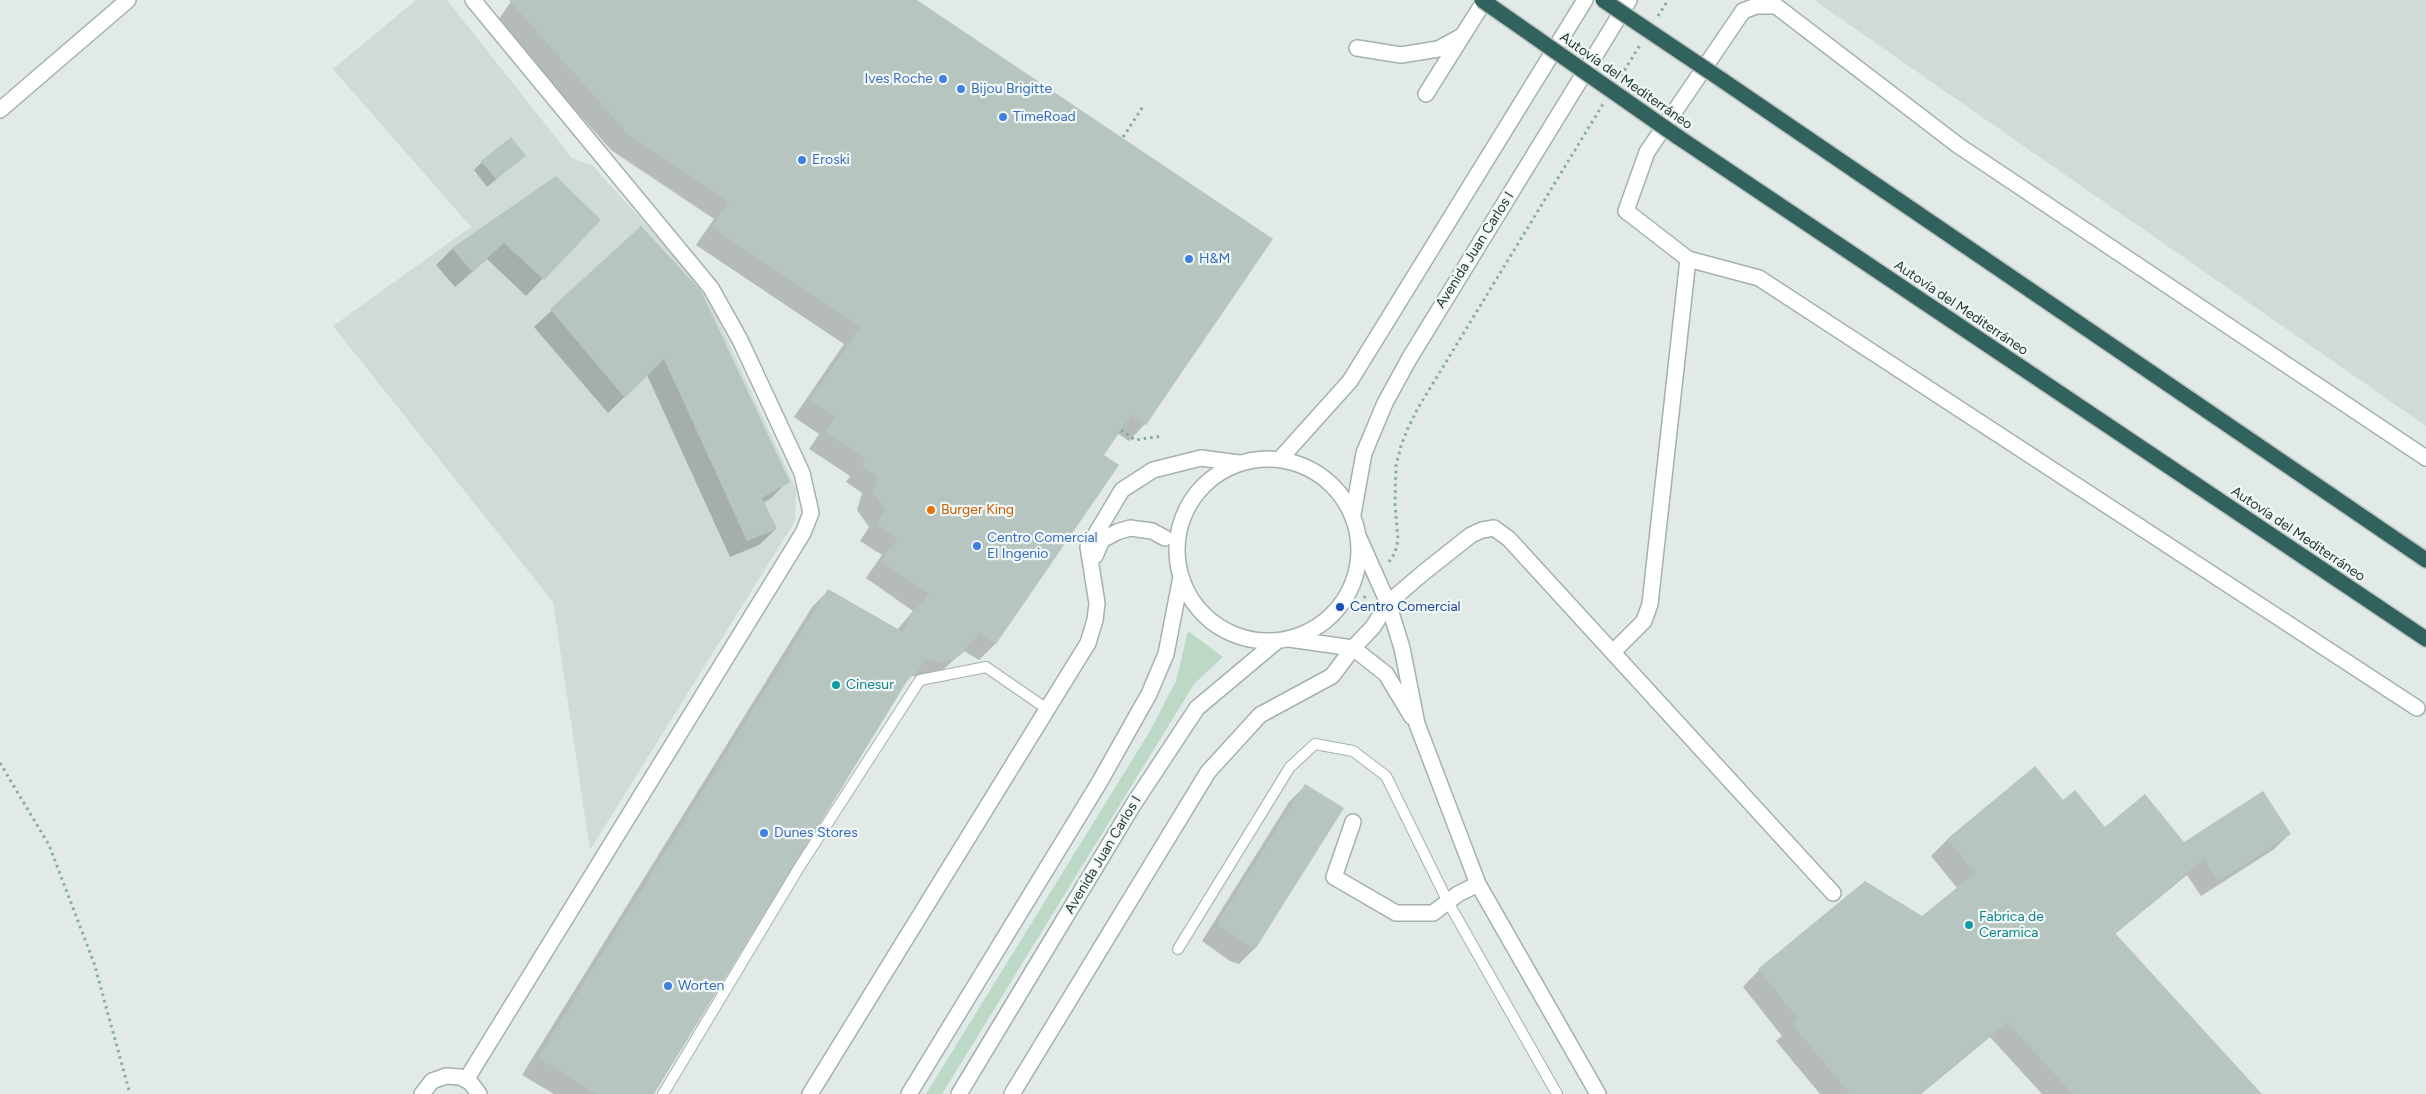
<!DOCTYPE html>
<meta charset="utf-8">
<style>
body{margin:0}
canvas{display:block;background:#e1eae7}
</style>
<canvas width="2426" height="1094"></canvas>
<script>
const c = document.querySelector('canvas').getContext('2d');
c.lineJoin = 'round';
function paint(path, color) {
  c.fillStyle = color;
  c.fill(path, 'evenodd');
}
function shape(rows) {
  const path = new Path2D();
  for (const r of rows) {
    if (r.length === 3) {
      path.moveTo(r[0] + r[2], r[1]);
      path.arc(r[0], r[1], r[2], 0, 2 * Math.PI);
      continue;
    }
    path.moveTo(r[0], r[1]);
    for (let i = 2; i < r.length; i += 2) path.lineTo(r[i], r[i + 1]);
  }
  return path;
}
function stroke(path, color, width, dash) {
  c.strokeStyle = color;
  c.lineWidth = width;
  c.lineCap = dash ? 'butt' : 'round';
  c.setLineDash(dash || []);
  c.stroke(path);
}
function drawText(font, color, halo, rows, align = 'center') {
  c.font = font + ' Figtree,sans-serif';
  c.lineWidth = 4.5;
  c.setLineDash([]);
  c.textBaseline = 'middle';
  c.strokeStyle = halo;
  c.fillStyle = color;
  for (const [text, x, y, turn = 0] of rows) {
    c.save();
    c.translate(x, y);
    c.rotate((+turn || 0) * Math.PI / 180);
    c.textAlign = isNaN(turn) ? turn : align;
    if (halo) c.strokeText(text, 0, 0);
    c.fillText(text, 0, 0);
    c.restore();
  }
}
const built = shape([
 [416,0,447,0,572,158,593,166,704,289,796,489,795,521,590,850,553,602,333,326,471,227,333,69],
 [1814,0,2426,0,2426,426]
]);
const green = shape([
 [1188,631,1223,657,1194,684,942,1094,926,1094,1150,731,1176,681]
]);
const shadow = shape([
 [512,0,913,0,1145,424,1129,441,1117,433,1102,456,1117,465,995,644,979,660,964,651,938,674,925,678,912,676,904,684,653,1094,554,1094,522,1075,812,607,829,590,897,630,913,611,866,578,882,555,860,541,869,527,857,510,862,493,846,482,850,476,809,449,819,434,794,417,844,344,696,245,714,219,611,150,497,22],
 [524,156,487,187,474,170,482,162],
 [556,177,599,220,526,296,487,259,455,287,436,265,452,249],
 [641,227,788,481,771,498,763,503,776,529,759,545,730,557,647,375,608,413,534,327],
 [2035,767,2063,801,2105,829,2184,843,2290,834,2273,850,2201,896,2187,875,2115,934,2260,1094,2042,1094,1990,1037,1921,1094,1820,1094,1776,1041,1782,1036,1743,987,1759,970,1865,882,1922,918,1958,889,1931,856,1947,840],
 [1306,785,1255,948,1239,964,1230,961,1202,941,1289,802]
]);
const building = shape([
 [509,0,917,0,1273,239,1146,425,1131,415,1104,455,1119,465,996,644,979,633,963,653,956,658,942,662,925,659,918,671,909,678,654,1094,597,1094,538,1058,828,589,903,632,914,611,929,594,881,561,898,538,876,524,885,510,873,492,878,477,862,465,866,459,825,432,835,417,810,400,860,327,712,227,729,202,628,134],
 [511,137,526,156,496,179,481,161],
 [556,176,601,220,544,280,504,243,472,272,452,248],
 [641,226,701,291,790,482,762,498,777,529,747,541,664,359,625,398,550,309],
 [2035,766,2063,800,2075,790,2105,827,2145,794,2184,842,2263,791,2291,834,2218,881,2204,859,2115,933,2262,1094,2073,1094,2007,1022,1919,1094,1850,1094,1792,1024,1798,1019,1758,969,1865,881,1922,916,1975,873,1947,839],
 [1305,784,1344,808,1256,948,1247,945,1217,924]
]);
const path = shape([
 [1658,16,1668,0],
 [1621,76,1640,45],
 [1123,137,1144,105],
 [1121,430,1135,440,1162,436],
 [1389,562,1395,553,1398,540,1395,504,1396,466,1401,446,1408,428,1418,408,1603,104],
 [1362,611,1365,595],
 [0,763,49,845,94,963,130,1094]
]);
const service = shape([
 [1178,949,1290,767,1315,744,1353,751,1386,776,1448,902,1557,1094],
 [663,1094,800,866,920,680,986,667,1047,709]
]);
const minor = shape([
 [1357,48,1401,55,1438,49,1462,36],
 [1426,94,1485,0],
 [0,110,128,0],
 [1688,259,1759,278,2417,708],
 [1095,556,1102,540,1117,532,1130,528,1152,531,1165,538],
 [1289,639,1353,648,1386,674,1412,717],
 [1613,652,1644,621,1650,604,1688,259,1626,211,1647,152,1743,11,1756,6,1776,6,1959,146,2426,458],
 [1353,822,1334,877,1396,913,1433,913,1458,894,1478,884],
 [466,1080,803,533,811,513,802,473,740,340,711,288,473,0],
 [422,1094,432,1081,446,1076,460,1077,470,1082,479,1094],
 [810,1094,1088,643,1095,620,1097,603,1088,547,1122,490,1153,470,1201,458,1239,463],
 [1012,1094,1208,772,1260,715,1332,676,1353,648,1373,627,1388,603,1359,538],
 [1598,1094,1478,884,1417,724,1402,648,1388,603,1423,573,1471,535,1482,530,1494,528,1509,539,1833,893]
]);
const tertiary = shape([
 [1280,459,1350,381,1585,0],
 [1268,550,91],
 [1353,514,1364,453,1385,403,1409,359,1629,0],
 [909,1094,1099,783,1149,694,1166,654,1181,577],
 [959,1094,1133,805,1197,708,1277,641]
]);
const motorway = shape([
 [1722,80,2426,560],
 [1678,137,2426,639]
]);
const motorwayBridge = shape([
 [1482,0,1678,137],
 [1603,0,1722,80]
]);
const markers = [
 [943,79,5,"#3f7fe0"],
 [961,89,5,"#3f7fe0"],
 [1003,117,5,"#3f7fe0"],
 [802,160,5,"#3f7fe0"],
 [1189,259,5,"#3f7fe0"],
 [931,510,5,"#e8710a"],
 [977,546,5,"#3f7fe0"],
 [1340,607,5,"#1a4fb4"],
 [836,685,5,"#0f9aa8"],
 [764,833,5,"#3f7fe0"],
 [1969,925,5,"#0f9aa8"],
 [668,986,5,"#3f7fe0"]
];
const shopNames = [
 ["Ives Roche",933,79,"right"],
 ["Bijou Brigitte",971,89],
 ["TimeRoad",1013,117],
 ["Eroski",812,160],
 ["H&M",1199,259],
 ["Centro Comercial",987,538],
 ["El Ingenio",987,554],
 ["Dunes Stores",774,833],
 ["Worten",678,986]
];
const streetNames = [
 ["Autovía del Mediterráneo",1626,81,35],
 ["Avenida Juan Carlos I",1475,250,-58],
 ["Autovía del Mediterráneo",1961,308,34],
 ["Autovía del Mediterráneo",2298,534,34],
 ["Avenida Juan Carlos I",1103,855,-59]
];
const foodNames = [
 ["Burger King",941,510]
];
const transitNames = [
 ["Centro Comercial",1350,607]
];
const cultureNames = [
 ["Cinesur",846,685],
 ["Fabrica de",1979,917],
 ["Ceramica",1979,933]
];
paint(built, '#d0dad6');
paint(green, '#bcd9c7');
paint(shadow, '#0003');
paint(building, '#b7c5c0');
stroke(service, '#a4b1ae', 12);
stroke(minor, '#a4b1ae', 18);
stroke(tertiary, '#a4b1ae', 18);
stroke(motorway, '#bdc4c2', 18);
stroke(path, '#85aba2', 3, [2.5, 4]);
stroke(service, '#fff', 10);
stroke(minor, '#fff', 15);
stroke(tertiary, '#fff', 15);
stroke(motorway, '#32625d', 15);
stroke(motorwayBridge, '#bdc4c2', 18, []);
stroke(motorwayBridge, '#32625d', 15);
for (const [x, y, r, color] of markers) {
  const dot = new Path2D();
  dot.arc(x, y, r, 0, 2 * Math.PI);
  c.fillStyle = color;
  c.fill(dot);
  stroke(dot, '#f1f7f5', 2);
}
drawText('14px', '#366cbe', '#f1f7f5', shopNames, 'left');
drawText('14px', '#233935', '#f1f7f5', streetNames);
drawText('14px', '#c56008', '#f1f7f5', foodNames, 'left');
drawText('14px', '#164399', '#f1f7f5', transitNames, 'left');
drawText('14px', '#0d838f', '#f1f7f5', cultureNames, 'left');
</script>
